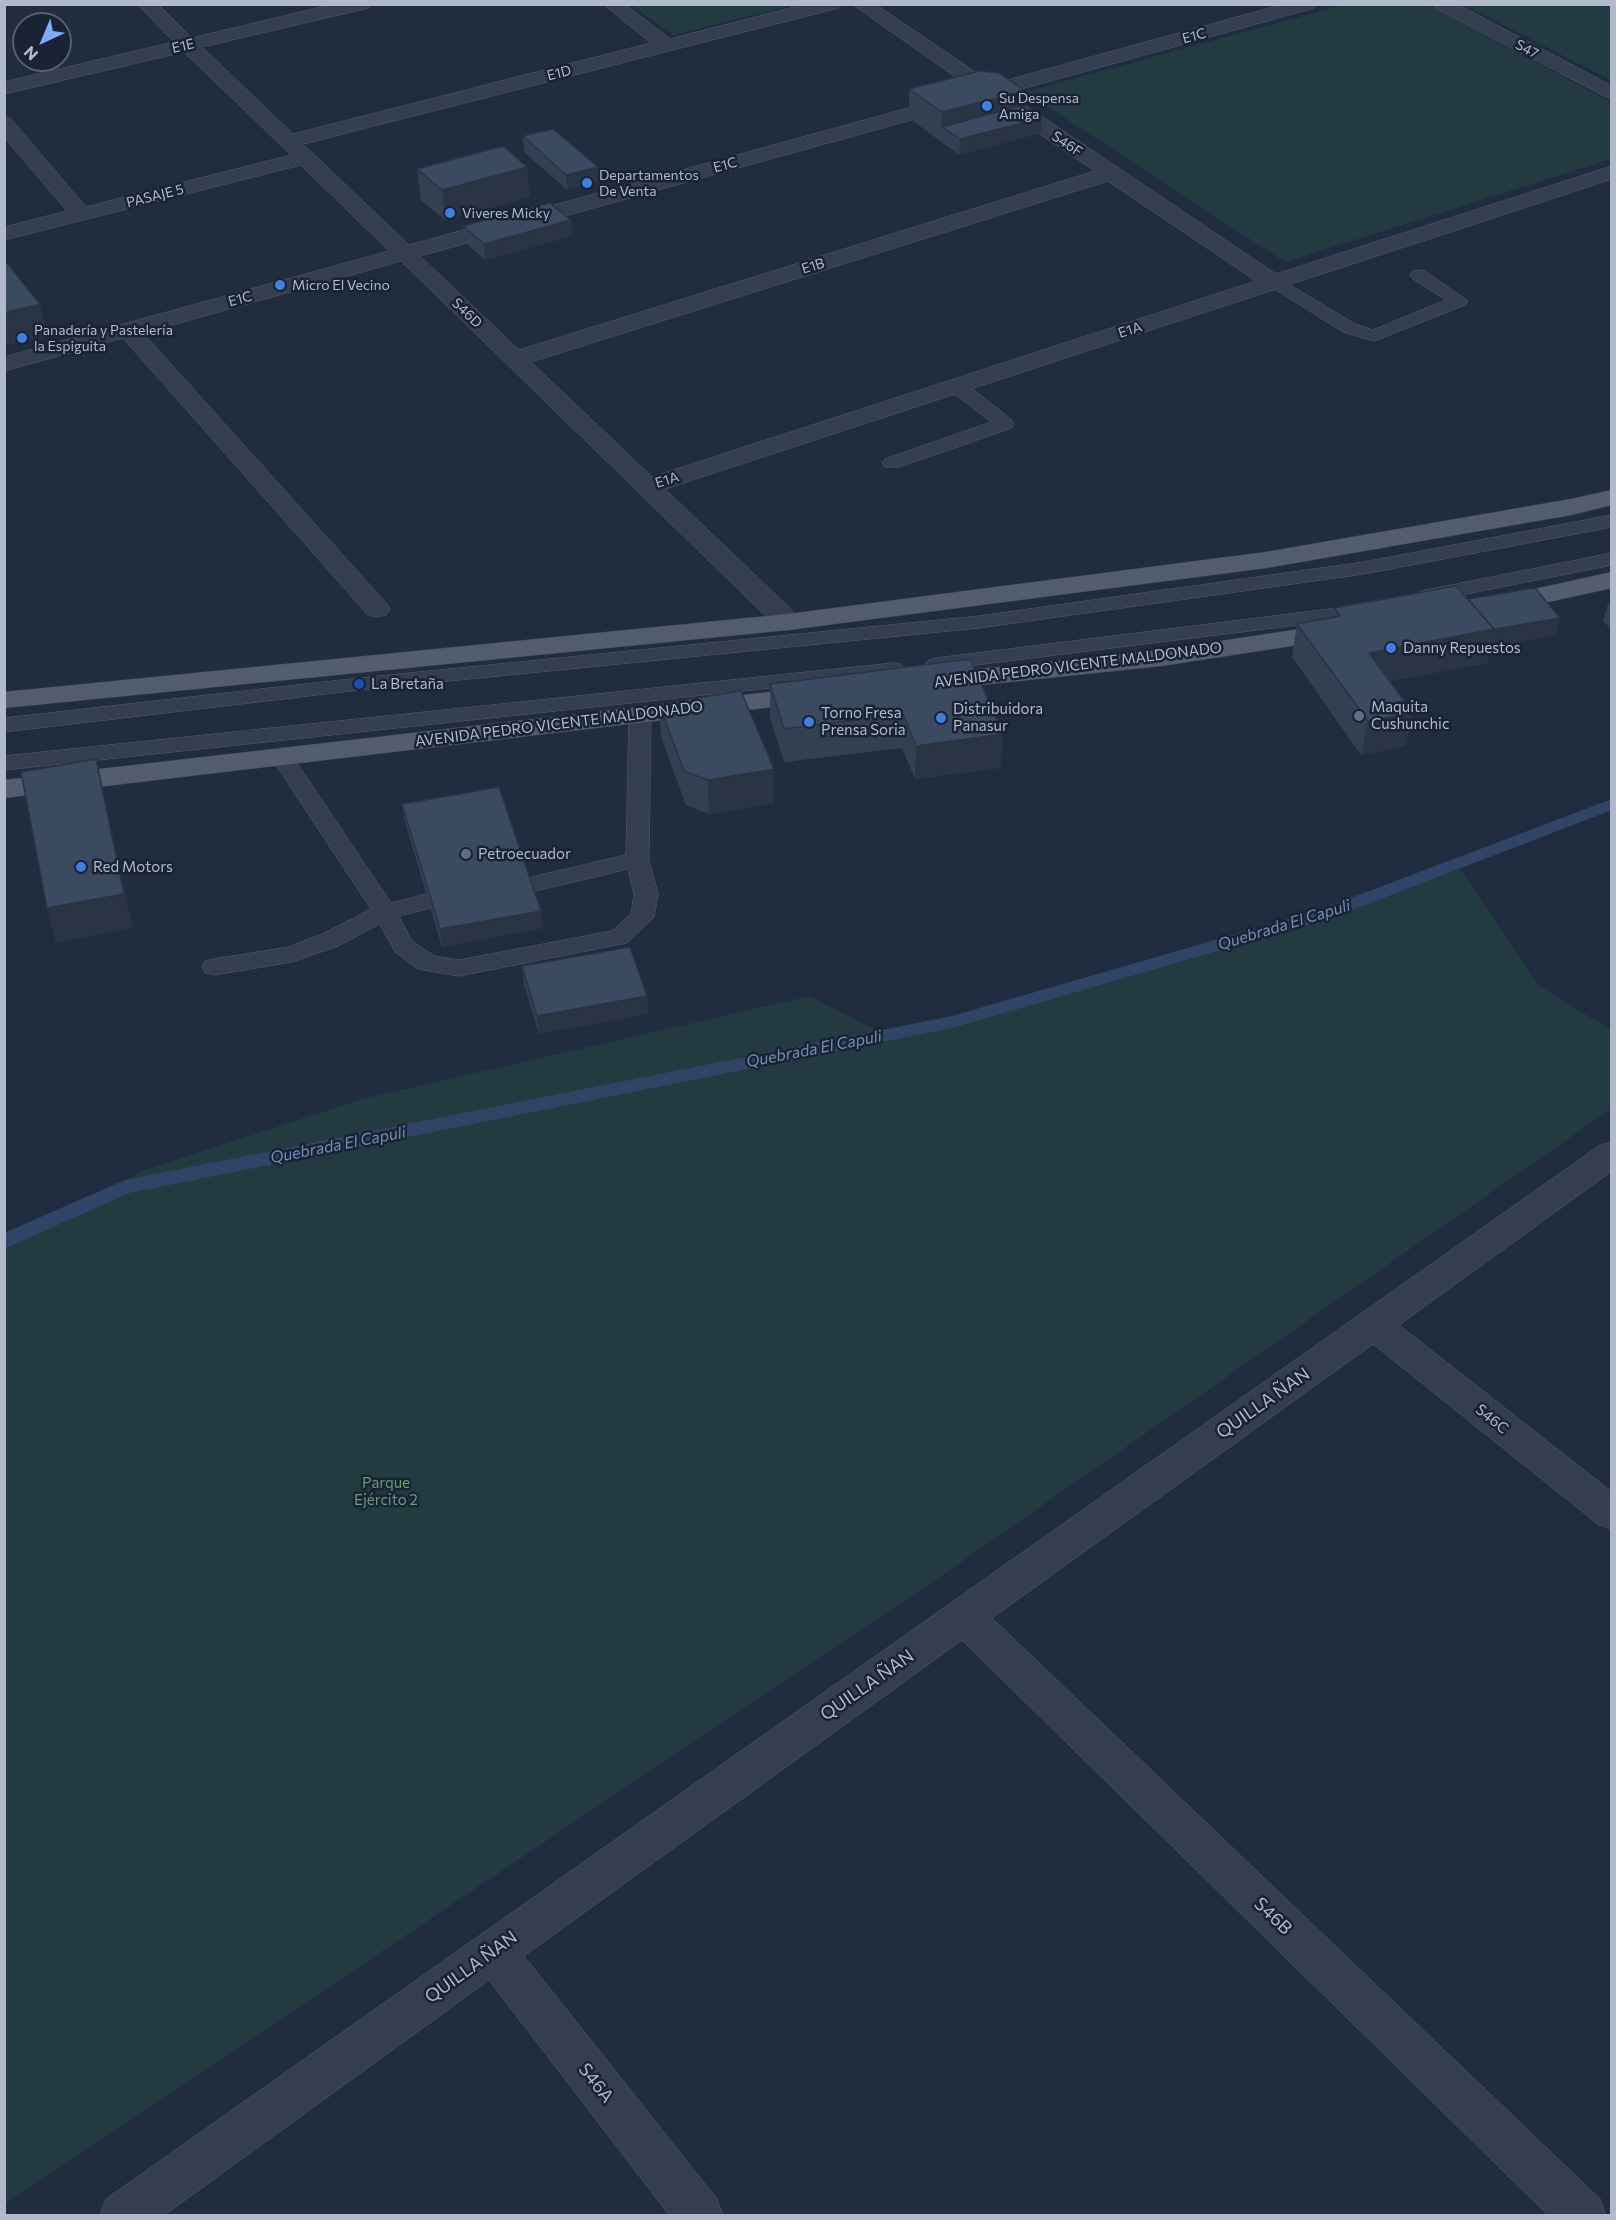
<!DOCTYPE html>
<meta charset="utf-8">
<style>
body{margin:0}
#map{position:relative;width:1616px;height:2220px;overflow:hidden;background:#212c3f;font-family:Commissioner,sans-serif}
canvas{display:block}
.frame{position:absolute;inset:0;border:6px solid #b1b9ca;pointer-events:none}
.north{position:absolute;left:12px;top:12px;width:60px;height:60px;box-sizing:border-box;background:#1a2334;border:2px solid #565f70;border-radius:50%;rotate:224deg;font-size:16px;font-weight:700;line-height:24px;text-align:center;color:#b1b9ca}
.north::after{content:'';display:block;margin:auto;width:21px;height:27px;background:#81aaff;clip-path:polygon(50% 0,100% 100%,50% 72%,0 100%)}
</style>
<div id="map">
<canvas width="1616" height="2220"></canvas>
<div class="frame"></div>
<div class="north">N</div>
</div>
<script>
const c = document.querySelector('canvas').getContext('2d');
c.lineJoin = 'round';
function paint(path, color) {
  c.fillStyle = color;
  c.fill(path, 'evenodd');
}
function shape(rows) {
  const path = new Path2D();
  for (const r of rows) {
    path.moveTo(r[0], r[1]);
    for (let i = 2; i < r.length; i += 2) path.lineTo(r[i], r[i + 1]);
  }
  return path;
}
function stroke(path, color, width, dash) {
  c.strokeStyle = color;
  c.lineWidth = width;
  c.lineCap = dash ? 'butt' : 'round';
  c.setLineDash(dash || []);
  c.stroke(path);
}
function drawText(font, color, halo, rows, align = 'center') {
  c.font = font + ' Commissioner,sans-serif';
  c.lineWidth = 5;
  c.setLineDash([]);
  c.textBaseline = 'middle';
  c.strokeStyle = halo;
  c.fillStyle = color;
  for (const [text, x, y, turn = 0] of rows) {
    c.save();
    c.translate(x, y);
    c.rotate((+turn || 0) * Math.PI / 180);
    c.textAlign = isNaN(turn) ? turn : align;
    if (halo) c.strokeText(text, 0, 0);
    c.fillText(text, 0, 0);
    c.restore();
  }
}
const green = shape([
 [1347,4,1428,5,1611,102,1611,159,1285,262,1025,92],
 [631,5,795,5,673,35],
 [1464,5,1611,5,1611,80],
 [1456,863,1539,986,1611,1030,1611,1109,928,1585,5,2204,5,1240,146,1170,362,1099,810,996,885,1035,1325,914]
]);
const stream = shape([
 [1612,799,1612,810,1331,918,952,1028,129,1193,4,1249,4,1233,125,1180,952,1016,1319,910,1612,799]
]);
const lane = shape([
 [1419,270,1425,271,1468,301,1465,305,1374,341,1343,332,1265,283,1268,279,1274,278,1280,279,1355,324,1373,330,1446,300,1413,279,1410,275,1413,271,1419,270],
 [958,381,965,383,1012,420,1014,424,1012,428,899,467,885,467,882,463,885,459,991,422,951,391,949,387,951,383,958,381],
 [1612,515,1612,527,1364,574,979,628,359,690,4,732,4,718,359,678,979,616,1364,562,1612,515],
 [1612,553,1612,565,1426,602,1419,600,1416,596,1419,592,1426,590,1612,553],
 [1366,602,1373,604,1376,608,1373,612,1329,621,936,670,929,668,925,664,929,660,936,658,1329,609,1366,602],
 [893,663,901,664,904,669,901,674,4,770,4,756,893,663],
 [640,707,648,709,651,714,649,860,658,894,654,917,627,943,459,976,418,969,395,952,380,924,338,946,292,962,214,975,205,973,202,967,205,961,214,959,288,947,322,934,371,909,270,756,273,751,281,749,289,751,391,903,430,893,438,896,442,901,438,906,399,916,412,941,434,956,459,960,612,931,631,914,634,894,628,869,527,893,519,890,515,885,519,880,626,855,629,714,632,709,640,707]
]);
const street = shape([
 [137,4,158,4,192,38,334,4,370,4,368,8,202,47,293,134,651,43,603,4,625,4,670,39,806,4,840,4,838,8,303,144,409,245,974,90,852,4,875,4,993,84,1284,4,1316,4,1314,8,1007,93,1276,274,1612,166,1612,179,665,489,798,616,801,622,798,628,788,630,778,628,401,261,143,333,386,603,390,609,386,615,377,617,368,615,123,338,4,371,4,357,389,251,301,165,4,240,4,227,67,211,4,137,4,117,11,119,86,207,291,155,184,52,4,94,4,82,174,42,137,4],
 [987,99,1095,171,519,350,420,256,987,99],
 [1108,181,1256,281,652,477,531,362,1108,181],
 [1433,4,1457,4,1612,86,1612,100,1435,8,1433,4],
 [1612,1142,1612,1171,1399,1325,1612,1492,1612,1529,1599,1525,1373,1344,992,1618,1600,2199,1606,2216,1549,2216,962,1640,524,1956,717,2199,723,2216,670,2216,489,1980,163,2216,100,2216,106,2199,1600,1145,1612,1142]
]);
const primary = shape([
 [1612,490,1612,505,1571,515,1266,568,788,630,4,708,4,692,788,614,1266,552,1571,499,1612,490],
 [1612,572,1612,588,1498,613,1489,611,1485,605,1489,599,1612,572],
 [1340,623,1350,625,1353,631,1350,637,1161,666,933,690,923,688,919,682,923,676,933,674,1161,650,1340,623],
 [813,687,823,689,827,695,823,701,4,798,4,780,813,687]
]);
const wall = shape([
 [909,89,1025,91,1024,105,1041,133,959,155,909,118],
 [523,136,598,182,567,190,524,152],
 [527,167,530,197,445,220,421,200,417,169],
 [571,220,572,236,485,260,465,242,463,226],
 [1468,599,1556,635,1490,647,1487,663,1390,681,1406,746,1361,755,1292,657,1297,624,1332,618,1334,608],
 [1611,603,1611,629,1603,621,1608,604],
 [770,684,1003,734,1000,768,915,779,902,748,784,762,770,718],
 [659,704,774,769,774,803,709,814,686,805,661,737],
 [402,804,543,928,442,947,405,822],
 [522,966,647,996,648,1014,539,1034,524,984]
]);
const shadedWall = shape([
 [1025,91,1023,121,942,127,941,142,942,112],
 [1042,118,1041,133,959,155,960,139],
 [527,167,530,197,445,220,442,190],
 [598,167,598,182,567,190,566,175],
 [571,220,572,236,485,260,484,244],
 [40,304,47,335,4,346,4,313],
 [1560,618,1556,635,1490,647,1487,663,1363,686,1369,653],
 [1413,713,1406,746,1361,755,1368,721],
 [1003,734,1000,768,915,779,916,746],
 [96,759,133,928,56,943,47,908],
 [774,769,774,803,709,814,708,780],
 [541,911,543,928,442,947,440,929],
 [647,996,648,1014,539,1034,537,1016]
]);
const building = shape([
 [980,71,999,73,1025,91,942,112,909,89,980,71],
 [1024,105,1042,118,960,139,942,127,1024,105],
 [553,129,598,167,566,175,523,136,553,129],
 [503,146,527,167,442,190,417,169,503,146],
 [550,203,571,220,484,244,463,226,550,203],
 [4,262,6,262,40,304,4,313,4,262],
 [1456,586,1494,629,1369,653,1413,713,1368,721,1297,624,1340,616,1334,608,1456,586],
 [1535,588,1560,618,1489,630,1494,629,1468,599,1535,588],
 [970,659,1003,734,916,746,903,714,784,729,770,684,970,659],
 [741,691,774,769,708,780,684,771,659,704,741,691],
 [96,759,124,894,47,908,21,772,96,759],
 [499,787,541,911,440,929,402,804,499,787],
 [630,947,647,996,537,1016,522,966,630,947]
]);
const markers = [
 [987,106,6,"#3f7fe0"],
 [587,183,6,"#3f7fe0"],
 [450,213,6,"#3f7fe0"],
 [280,285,6,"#3f7fe0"],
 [22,338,6,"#3f7fe0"],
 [1391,648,6,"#3f7fe0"],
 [359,684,6,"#1a4fb4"],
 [1359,716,6,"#5c6f8a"],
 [941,718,6,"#3f7fe0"],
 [809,722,6,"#3f7fe0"],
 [466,854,6,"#5c6f8a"],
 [81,867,6,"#3f7fe0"]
];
const farStreetnames = [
 ["E1C",1194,36,-15],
 ["E1E",183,46,-13],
 ["S47",1527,49,28],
 ["E1D",559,73,-14],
 ["S46F",1067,144,34],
 ["E1C",725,165,-15],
 ["PASAJE 5",155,196,-14],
 ["E1B",813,266,-17],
 ["E1C",240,299,-15],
 ["S46D",467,313,44],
 ["E1A",1130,330,-18],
 ["E1A",667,480,-18]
];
const farPoinames = [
 ["Su Despensa",999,98],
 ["Amiga",999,114],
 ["Departamentos",599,175],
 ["De Venta",599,191],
 ["Viveres Micky",462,213],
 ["Micro El Vecino",292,285],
 ["Panadería y Pastelería",34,330],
 ["la Espiguita",34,346]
];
const poiNames = [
 ["Danny Repuestos",1403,648],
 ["La Bretaña",371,684],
 ["Maquita",1371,707],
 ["Cushunchic",1371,724],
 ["Distribuidora",953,709],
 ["Panasur",953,726],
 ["Torno Fresa",821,713],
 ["Prensa Soria",821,730],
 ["Petroecuador",478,854],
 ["Red Motors",93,867]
];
const streetNames = [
 ["AVENIDA PEDRO VICENTE MALDONADO",1078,665,-7],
 ["AVENIDA PEDRO VICENTE MALDONADO",559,724,-7],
 ["S46C",1492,1419,39]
];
const parkNames = [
 ["Parque",386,1483],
 ["Ejército 2",386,1500]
];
const waterNames = [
 ["Quebrada El Capuli",1284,925,-17],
 ["Quebrada El Capuli",814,1049,-11],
 ["Quebrada El Capuli",338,1145,-11]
];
const nearStreetnames = [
 ["QUILLA ÑAN",1263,1403,-35],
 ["QUILLA ÑAN",867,1685,-35],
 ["S46B",1273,1916,44],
 ["QUILLA ÑAN",471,1967,-36],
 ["S46A",596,2083,52]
];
paint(green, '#233b40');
paint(stream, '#314466');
stroke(lane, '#535c6d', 1);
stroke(street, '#535c6d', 1);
stroke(primary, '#3e4758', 1);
paint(lane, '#353e4f');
paint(street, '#353e4f');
paint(primary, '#535d6f');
paint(wall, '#344052');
paint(shadedWall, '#2a3442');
paint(building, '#3c4a5f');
stroke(building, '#2a3442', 1.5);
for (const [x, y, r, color] of markers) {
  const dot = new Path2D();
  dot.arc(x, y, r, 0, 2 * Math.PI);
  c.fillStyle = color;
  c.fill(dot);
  stroke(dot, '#1a2334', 2);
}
drawText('14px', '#b1b9ca', '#1a2334', farStreetnames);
drawText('14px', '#b1b9ca', '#1a2334', farPoinames, 'left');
drawText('15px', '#b1b9ca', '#1a2334', poiNames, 'left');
drawText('15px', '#b1b9ca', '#1a2334', streetNames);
drawText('15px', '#659e75', '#1a2334', parkNames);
drawText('italic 16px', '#758db5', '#1a2334', waterNames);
drawText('18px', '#b1b9ca', '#1a2334', nearStreetnames);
</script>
